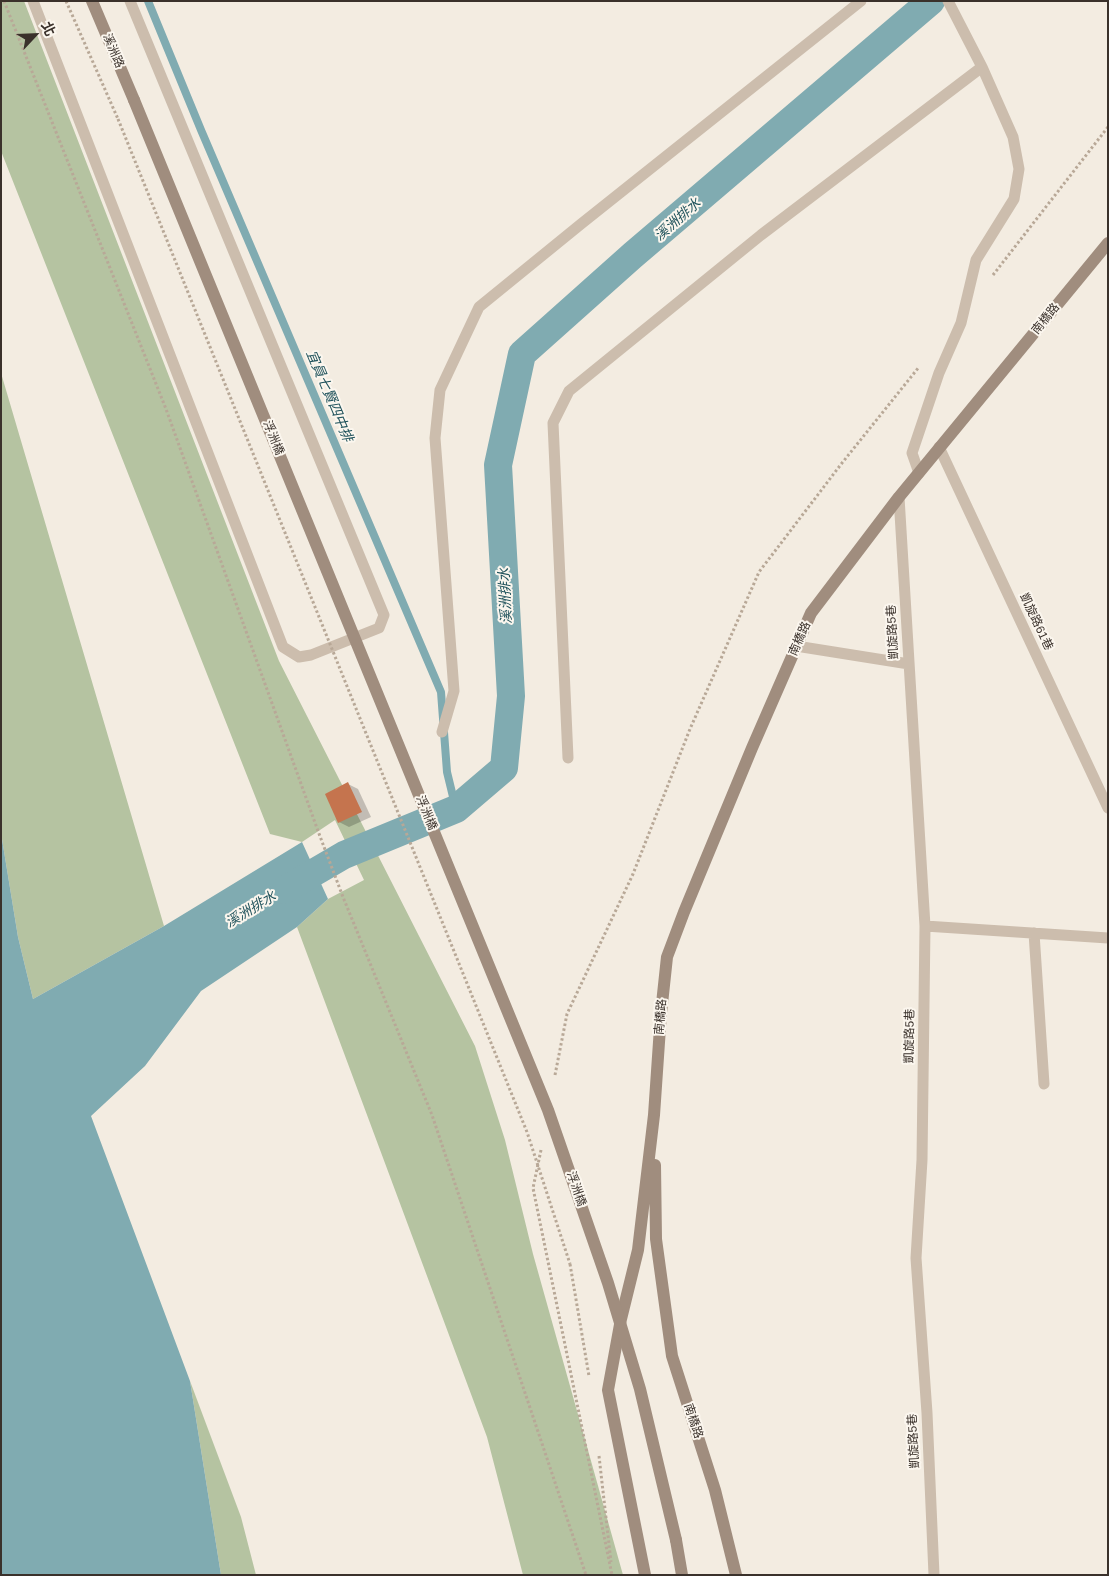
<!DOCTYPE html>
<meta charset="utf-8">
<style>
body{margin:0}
#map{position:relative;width:1109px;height:1576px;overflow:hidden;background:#f3ece1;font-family:Helvetica,"Noto Sans TC",sans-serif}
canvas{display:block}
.frame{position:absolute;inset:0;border:2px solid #3a312b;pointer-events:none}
.north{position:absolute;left:10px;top:10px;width:50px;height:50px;-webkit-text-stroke:4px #fbf6ee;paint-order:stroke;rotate:65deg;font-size:14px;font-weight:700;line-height:20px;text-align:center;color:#3a312b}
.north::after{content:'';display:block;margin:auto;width:18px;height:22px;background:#3a312b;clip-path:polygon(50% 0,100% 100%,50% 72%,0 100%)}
</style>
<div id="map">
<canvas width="1109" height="1576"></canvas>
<div class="frame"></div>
<div class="north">北</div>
</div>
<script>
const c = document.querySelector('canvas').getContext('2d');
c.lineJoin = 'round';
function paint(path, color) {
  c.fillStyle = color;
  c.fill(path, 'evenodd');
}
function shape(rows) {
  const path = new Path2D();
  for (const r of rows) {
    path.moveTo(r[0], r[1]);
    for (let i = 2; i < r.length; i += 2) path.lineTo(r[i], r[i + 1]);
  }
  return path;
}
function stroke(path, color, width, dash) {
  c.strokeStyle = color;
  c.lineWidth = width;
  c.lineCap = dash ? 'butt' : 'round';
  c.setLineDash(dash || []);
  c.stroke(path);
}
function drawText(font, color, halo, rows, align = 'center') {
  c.font = font + ' Helvetica,"Noto Sans TC",sans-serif';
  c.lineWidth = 4;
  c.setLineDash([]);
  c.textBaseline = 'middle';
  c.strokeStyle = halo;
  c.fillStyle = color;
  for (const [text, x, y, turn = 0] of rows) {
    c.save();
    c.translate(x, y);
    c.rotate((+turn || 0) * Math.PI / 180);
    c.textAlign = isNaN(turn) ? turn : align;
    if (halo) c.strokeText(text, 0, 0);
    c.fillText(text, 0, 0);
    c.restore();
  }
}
const green = shape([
 [1,1,24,1,279,661,475,1046,505,1140,533,1254,623,1575,523,1575,487,1437,297,927,328,899,364,880,335,820,302,842,270,834,1,151],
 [1,373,164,926,33,999,18,937,1,833],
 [190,1381,241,1517,256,1575,221,1575]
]);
const water = shape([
 [1,833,18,937,33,999,164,926,302,842,328,899,297,927,201,991,145,1066,91,1116,190,1381,221,1575,1,1575]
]);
const shadow = shape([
 [348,784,358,789,371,817,349,827,339,822]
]);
const stream = shape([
 [148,1,201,130,441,692,447,772,456,809]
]);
const canal = shape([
 [284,890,344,855,456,809,504,768,511,696,498,465,522,354,633,255,931,1]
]);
const building = shape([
 [348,782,362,812,338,823,325,794]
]);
const path = shape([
 [4,1,166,409,318,831,343,897,432,1115,586,1575],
 [66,1,118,119],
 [993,275,1108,127],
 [555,1075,567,1014,633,874,690,729,759,572,842,463,919,367],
 [541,1150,533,1188,612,1575],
 [570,1264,589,1376],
 [599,1456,611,1562]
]);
const lane = shape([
 [33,1,283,647,299,657,311,655,379,628,384,615,130,1],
 [939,447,1108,808],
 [919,473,912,453,939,373,961,323,976,260,1014,199,1019,169,1013,137,982,67,948,1],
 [899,497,925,926,922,1160,916,1258,927,1413,934,1575],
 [796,646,909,664],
 [442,732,454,691,435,438,440,390,479,307,581,224,861,1],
 [568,758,553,423,569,391,761,235,982,67],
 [925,926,1108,938],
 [1034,933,1044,1084]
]);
const secondary = shape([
 [92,1,134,100],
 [655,1165,656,1239,672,1356,715,1490,736,1575],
 [676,1540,682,1575],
 [645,1575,608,1390,621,1319,638,1250,654,1115,661,1013,667,957,684,912,752,748,811,613,899,497,1108,243]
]);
const pathBridge = shape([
 [118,119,527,1132,570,1264]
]);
const secondaryBridge = shape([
 [134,100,548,1110,608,1283,640,1389,676,1540]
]);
const streetNames = [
 ["溪洲路",113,51,67],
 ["南橋路",1046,319,-51],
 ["浮洲橋",273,438,68],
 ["凱旋路61巷",1036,622,65],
 ["凱旋路5巷",893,632,-93],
 ["南橋路",800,639,-66],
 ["浮洲橋",426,813,68],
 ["南橋路",661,1017,-85],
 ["凱旋路5巷",910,1036,-89],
 ["浮洲橋",576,1189,71],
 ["南橋路",693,1421,72],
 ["凱旋路5巷",914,1441,-93]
];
const waterNames = [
 ["溪洲排水",678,220,-41],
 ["宜員七賢四中排",329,396,67],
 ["溪洲排水",506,596,-93],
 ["溪洲排水",251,910,-31]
];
paint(green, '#b5c3a1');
paint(water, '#80abb1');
paint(shadow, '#0003');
stroke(stream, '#80abb1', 8);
stroke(canal, '#80abb1', 28);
paint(building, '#c5744e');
stroke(path, '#b8a897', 3, [2.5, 2.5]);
stroke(lane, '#ccbdad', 11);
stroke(secondary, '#a08d7e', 12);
stroke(pathBridge, '#b8a897', 3, [2.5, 2.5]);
stroke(secondaryBridge, '#a08d7e', 12);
drawText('12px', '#3a312b', '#fbf6ee', streetNames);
drawText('italic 14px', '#21535c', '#fbf6ee', waterNames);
</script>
